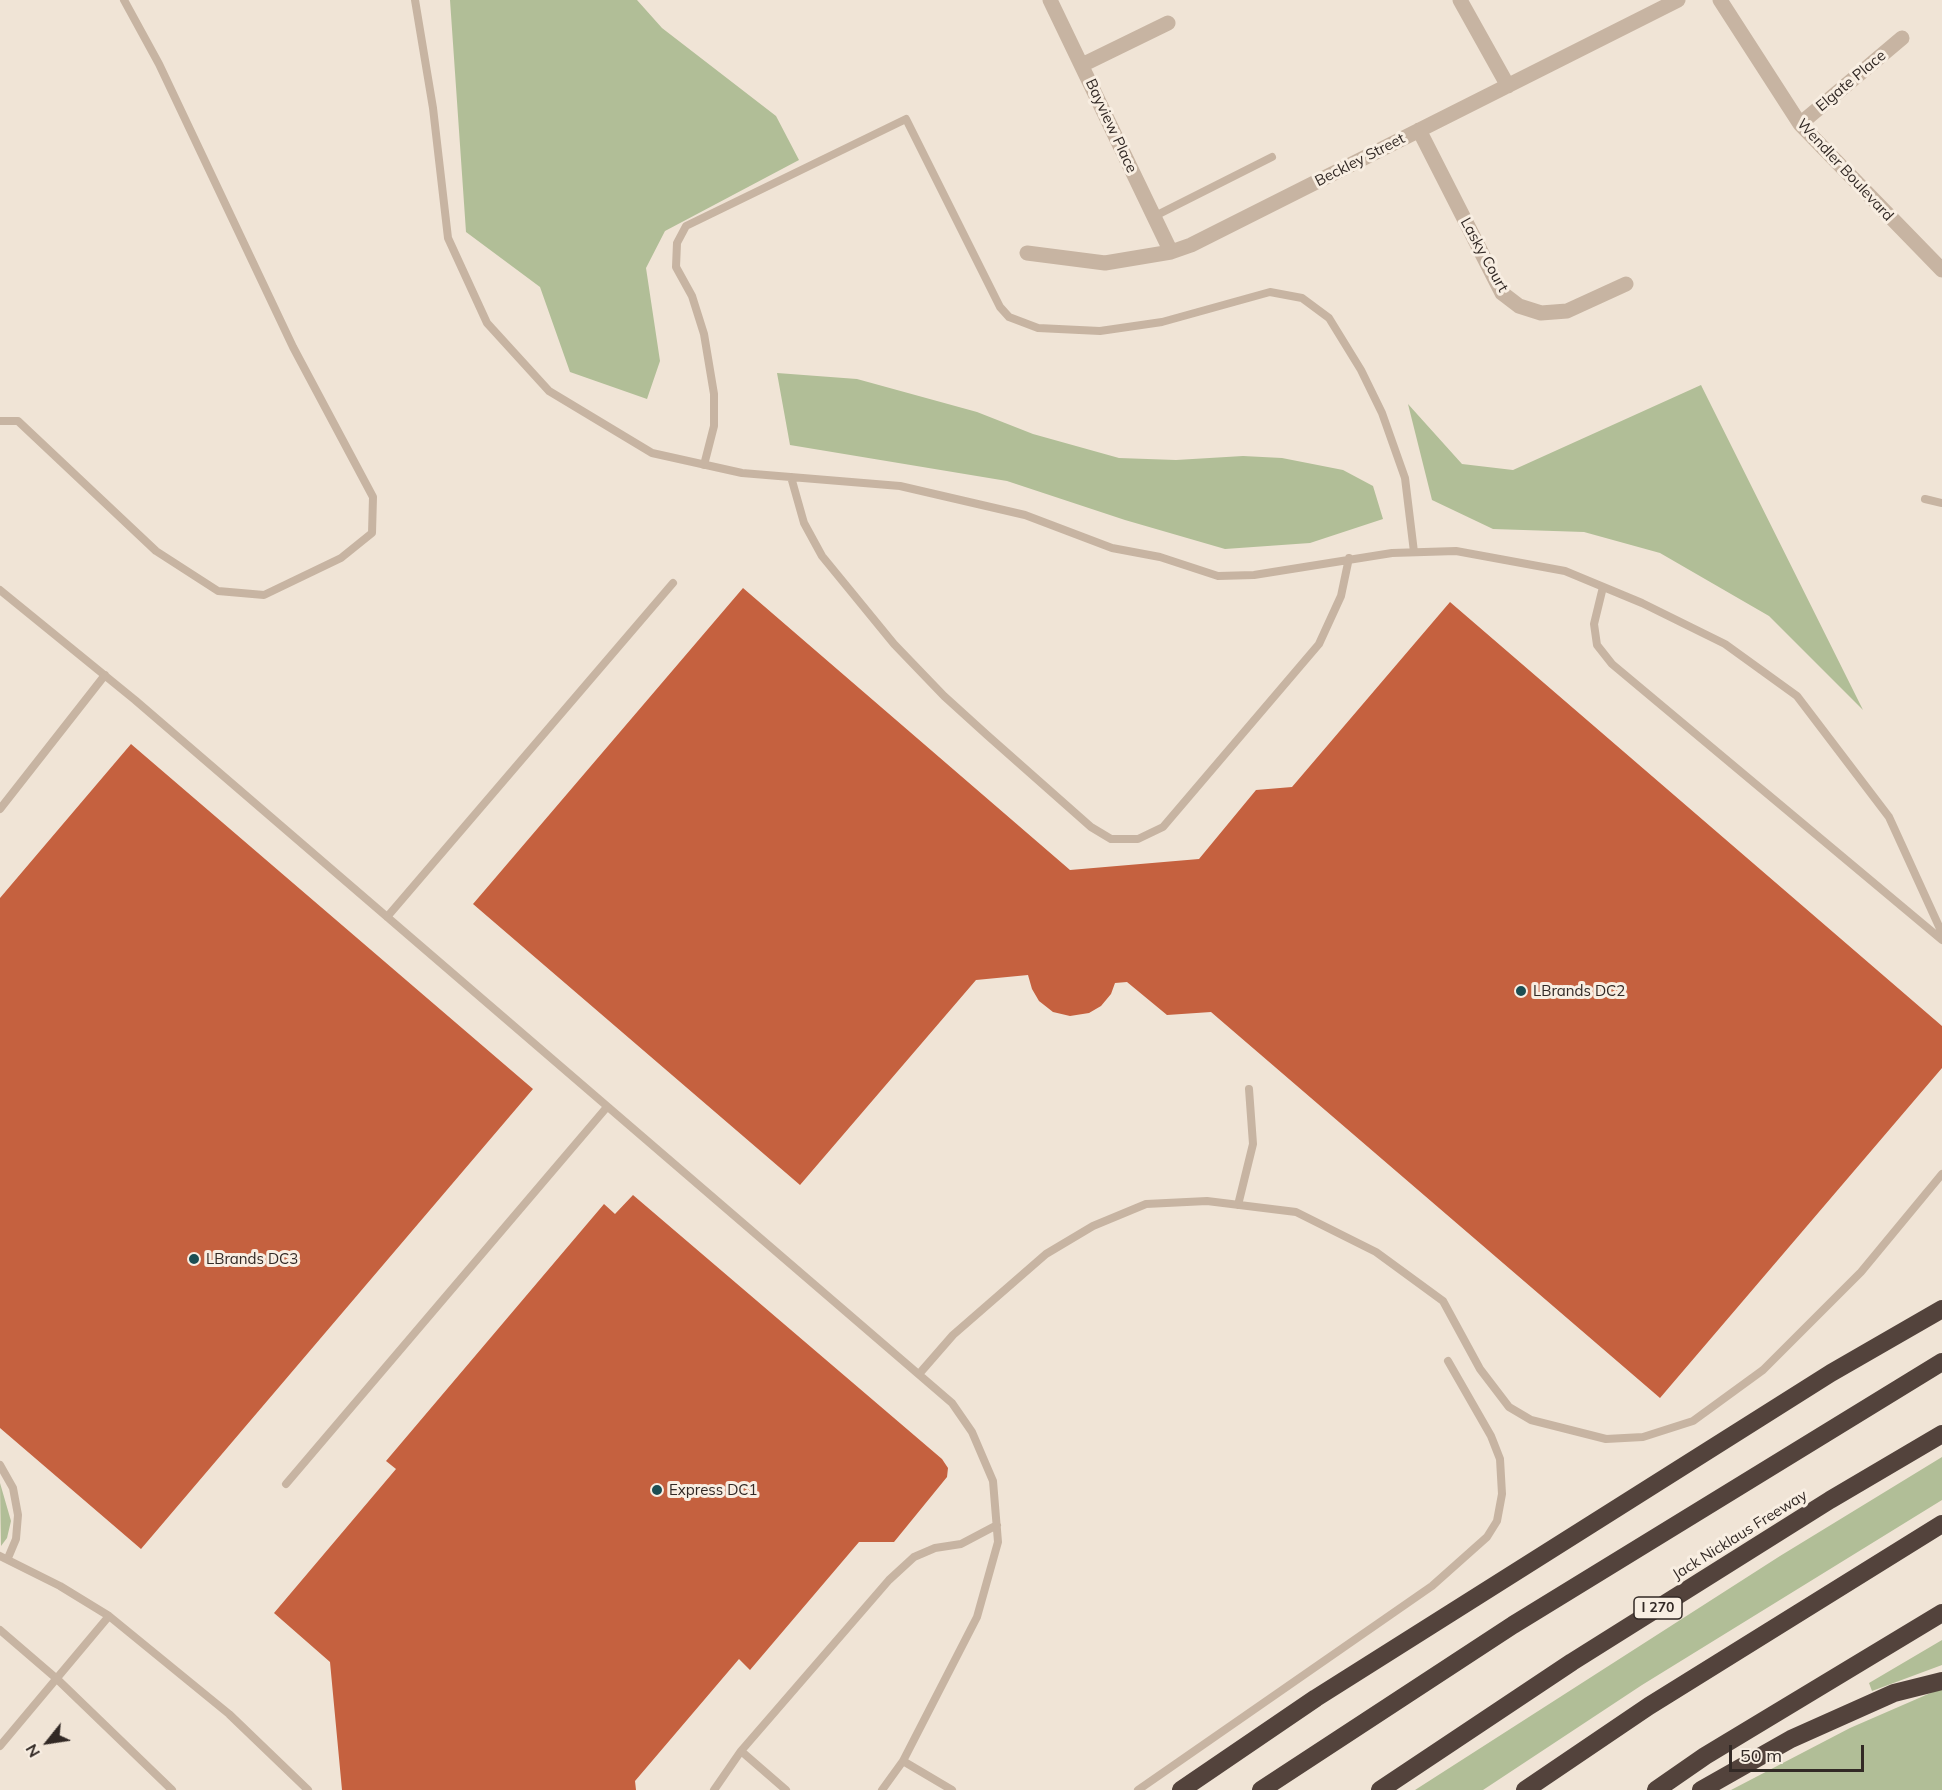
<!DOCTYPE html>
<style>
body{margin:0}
#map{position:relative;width:1942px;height:1790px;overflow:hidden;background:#f0e4d6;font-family:Mulish,sans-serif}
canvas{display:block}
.north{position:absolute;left:18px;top:1712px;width:60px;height:60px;-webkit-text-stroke:4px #f8eee2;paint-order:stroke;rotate:240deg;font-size:16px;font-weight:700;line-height:24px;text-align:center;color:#322925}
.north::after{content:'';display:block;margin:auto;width:21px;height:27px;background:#322925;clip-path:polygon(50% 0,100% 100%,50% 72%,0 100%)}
.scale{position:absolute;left:1729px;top:1745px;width:135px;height:27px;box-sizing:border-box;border:3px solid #322925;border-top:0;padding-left:8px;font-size:18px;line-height:21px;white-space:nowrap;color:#322925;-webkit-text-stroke:4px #f8eee2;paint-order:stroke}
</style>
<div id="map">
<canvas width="1942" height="1790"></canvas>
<div class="north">N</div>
<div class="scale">50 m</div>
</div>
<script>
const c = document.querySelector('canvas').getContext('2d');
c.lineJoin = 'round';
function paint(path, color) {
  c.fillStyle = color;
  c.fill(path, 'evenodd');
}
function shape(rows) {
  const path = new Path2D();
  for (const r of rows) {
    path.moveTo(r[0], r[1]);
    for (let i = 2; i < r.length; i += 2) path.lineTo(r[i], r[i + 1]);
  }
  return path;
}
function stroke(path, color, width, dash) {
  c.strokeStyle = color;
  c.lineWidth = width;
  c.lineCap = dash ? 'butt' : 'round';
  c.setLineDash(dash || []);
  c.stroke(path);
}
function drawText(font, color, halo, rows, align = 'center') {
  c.font = font + ' Mulish,sans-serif';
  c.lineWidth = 6;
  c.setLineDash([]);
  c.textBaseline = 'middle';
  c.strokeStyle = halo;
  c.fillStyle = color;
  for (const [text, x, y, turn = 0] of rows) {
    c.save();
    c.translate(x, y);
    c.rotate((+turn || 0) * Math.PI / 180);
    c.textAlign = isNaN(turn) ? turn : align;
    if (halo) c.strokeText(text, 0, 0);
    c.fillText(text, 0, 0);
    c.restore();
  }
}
const green = shape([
 [450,0,637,0,662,28,776,116,799,160,665,231,646,268,660,361,647,399,570,372,540,287,466,232],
 [777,373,857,379,977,412,1033,434,1119,458,1176,460,1243,456,1282,458,1343,470,1373,486,1383,519,1310,543,1225,549,1125,520,1007,481,790,445],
 [1701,385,1863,710,1769,616,1660,553,1584,532,1493,529,1432,500,1408,404,1462,464,1513,470],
 [1942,1457,1942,1500,1642,1685,1483,1790,1415,1790,1780,1556],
 [0,1483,11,1521,7,1538,1,1546],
 [1942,1640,1942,1665,1872,1691,1869,1683],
 [1942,1688,1942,1790,1731,1790,1850,1728]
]);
const building = shape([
 [743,588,1070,870,1199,859,1256,790,1292,787,1450,602,1942,1026,1942,1068,1660,1398,1211,1012,1167,1015,1127,982,1115,983,1111,994,1101,1006,1089,1013,1070,1016,1053,1012,1039,1001,1032,989,1028,975,976,980,800,1185,473,904],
 [131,744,533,1089,141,1549,0,1428,0,898],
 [633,1195,942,1459,948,1468,947,1477,894,1542,859,1542,750,1670,739,1659,635,1781,636,1790,342,1790,330,1662,274,1613,396,1469,386,1461,604,1204,615,1214]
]);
const lane = shape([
 [415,0,433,108,448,238,487,323,549,391,652,453,742,473,900,486,1025,515,1112,548,1160,557,1218,576,1254,575,1392,553,1456,551,1565,571,1642,603,1725,644,1797,696,1889,817,1942,933],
 [1155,216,1272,157],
 [0,421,18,421,156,551,218,591,264,595,341,558,372,533,373,497,293,347,159,64,124,0],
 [704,465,714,426,714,394,704,334,692,296,676,267,677,243,686,226,906,119,1000,307,1009,317,1038,328,1100,331,1162,322,1270,292,1302,298,1329,318,1361,370,1382,413,1405,478,1414,552],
 [791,477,804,523,822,556,894,644,944,696,987,735,1091,827,1111,839,1138,839,1163,827,1319,644,1341,596,1349,558],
 [1925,499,1942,503],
 [1603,587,1594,624,1597,645,1612,664,1942,940],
 [0,590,135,700,952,1403,972,1432,993,1481,998,1542,977,1617,903,1761,882,1790],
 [0,809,105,675],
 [387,917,673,583],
 [1238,1205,1253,1144,1249,1089],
 [919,1374,953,1335,1046,1254,1093,1226,1146,1204,1207,1201,1296,1212,1376,1252,1443,1301,1480,1369,1509,1407,1531,1420,1606,1439,1643,1437,1693,1421,1763,1370,1861,1272,1942,1174],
 [0,1465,13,1488,18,1515,16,1539,8,1558],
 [286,1484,607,1107],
 [0,1556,60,1586,109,1616,229,1714,308,1790],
 [0,1630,57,1679,172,1790],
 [0,1746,109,1616],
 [741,1751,786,1790],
 [903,1761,952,1790],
 [714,1790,741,1751,889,1580,914,1557,935,1548,961,1544,997,1525],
 [1138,1790,1432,1586,1487,1537,1497,1521,1502,1494,1500,1459,1491,1436,1448,1361]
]);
const street = shape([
 [1050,0,1171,252],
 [1460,0,1508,86],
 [1720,0,1800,124,1942,270],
 [1082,65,1168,23],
 [1800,124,1902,38],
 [1419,130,1502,293,1519,306,1541,313,1567,311,1626,284],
 [1027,253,1105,263,1171,252,1191,245,1678,0]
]);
const highway = shape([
 [1181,1790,1316,1698,1831,1373,1942,1309],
 [1261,1790,1513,1625,1942,1362],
 [1380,1790,1572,1662,1830,1500,1942,1434],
 [1525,1790,1649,1706,1942,1524],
 [1656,1790,1705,1756,1942,1613],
 [1701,1790,1791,1739,1894,1693,1942,1681]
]);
const markers = [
 [1521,991,6,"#1b4e53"],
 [194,1259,6,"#1b4e53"],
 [657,1490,6,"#1b4e53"]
];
const shields = [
 [1658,1608,48]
];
const shieldNames = [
 ["I 270",1658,1608]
];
const streetNames = [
 ["Elgate Place",1851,81,-40],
 ["Bayview Place",1111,126,65],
 ["Beckley Street",1360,160,-27],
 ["Wendler Boulevard",1845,170,47],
 ["Lasky Court",1484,255,61],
 ["Jack Nicklaus Freeway",1740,1535,-32]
];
const poiNames = [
 ["LBrands DC2",1533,991],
 ["LBrands DC3",206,1259],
 ["Express DC1",669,1490]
];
paint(green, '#b1be97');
paint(building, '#c5613f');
stroke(lane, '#c7b4a2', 8);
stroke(street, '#c7b4a2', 15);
stroke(highway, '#53433c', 18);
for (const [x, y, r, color] of markers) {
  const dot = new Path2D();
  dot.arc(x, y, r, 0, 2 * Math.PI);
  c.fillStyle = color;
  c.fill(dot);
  stroke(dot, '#f8eee2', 2);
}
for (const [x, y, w] of shields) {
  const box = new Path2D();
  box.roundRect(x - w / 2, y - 11, w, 22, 4.5);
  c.fillStyle = '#f8eee2';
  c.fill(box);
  stroke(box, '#322925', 1.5);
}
drawText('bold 14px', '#322925', null, shieldNames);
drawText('15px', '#322925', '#f8eee2', streetNames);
drawText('15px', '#322925', '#f8eee2', poiNames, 'left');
</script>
